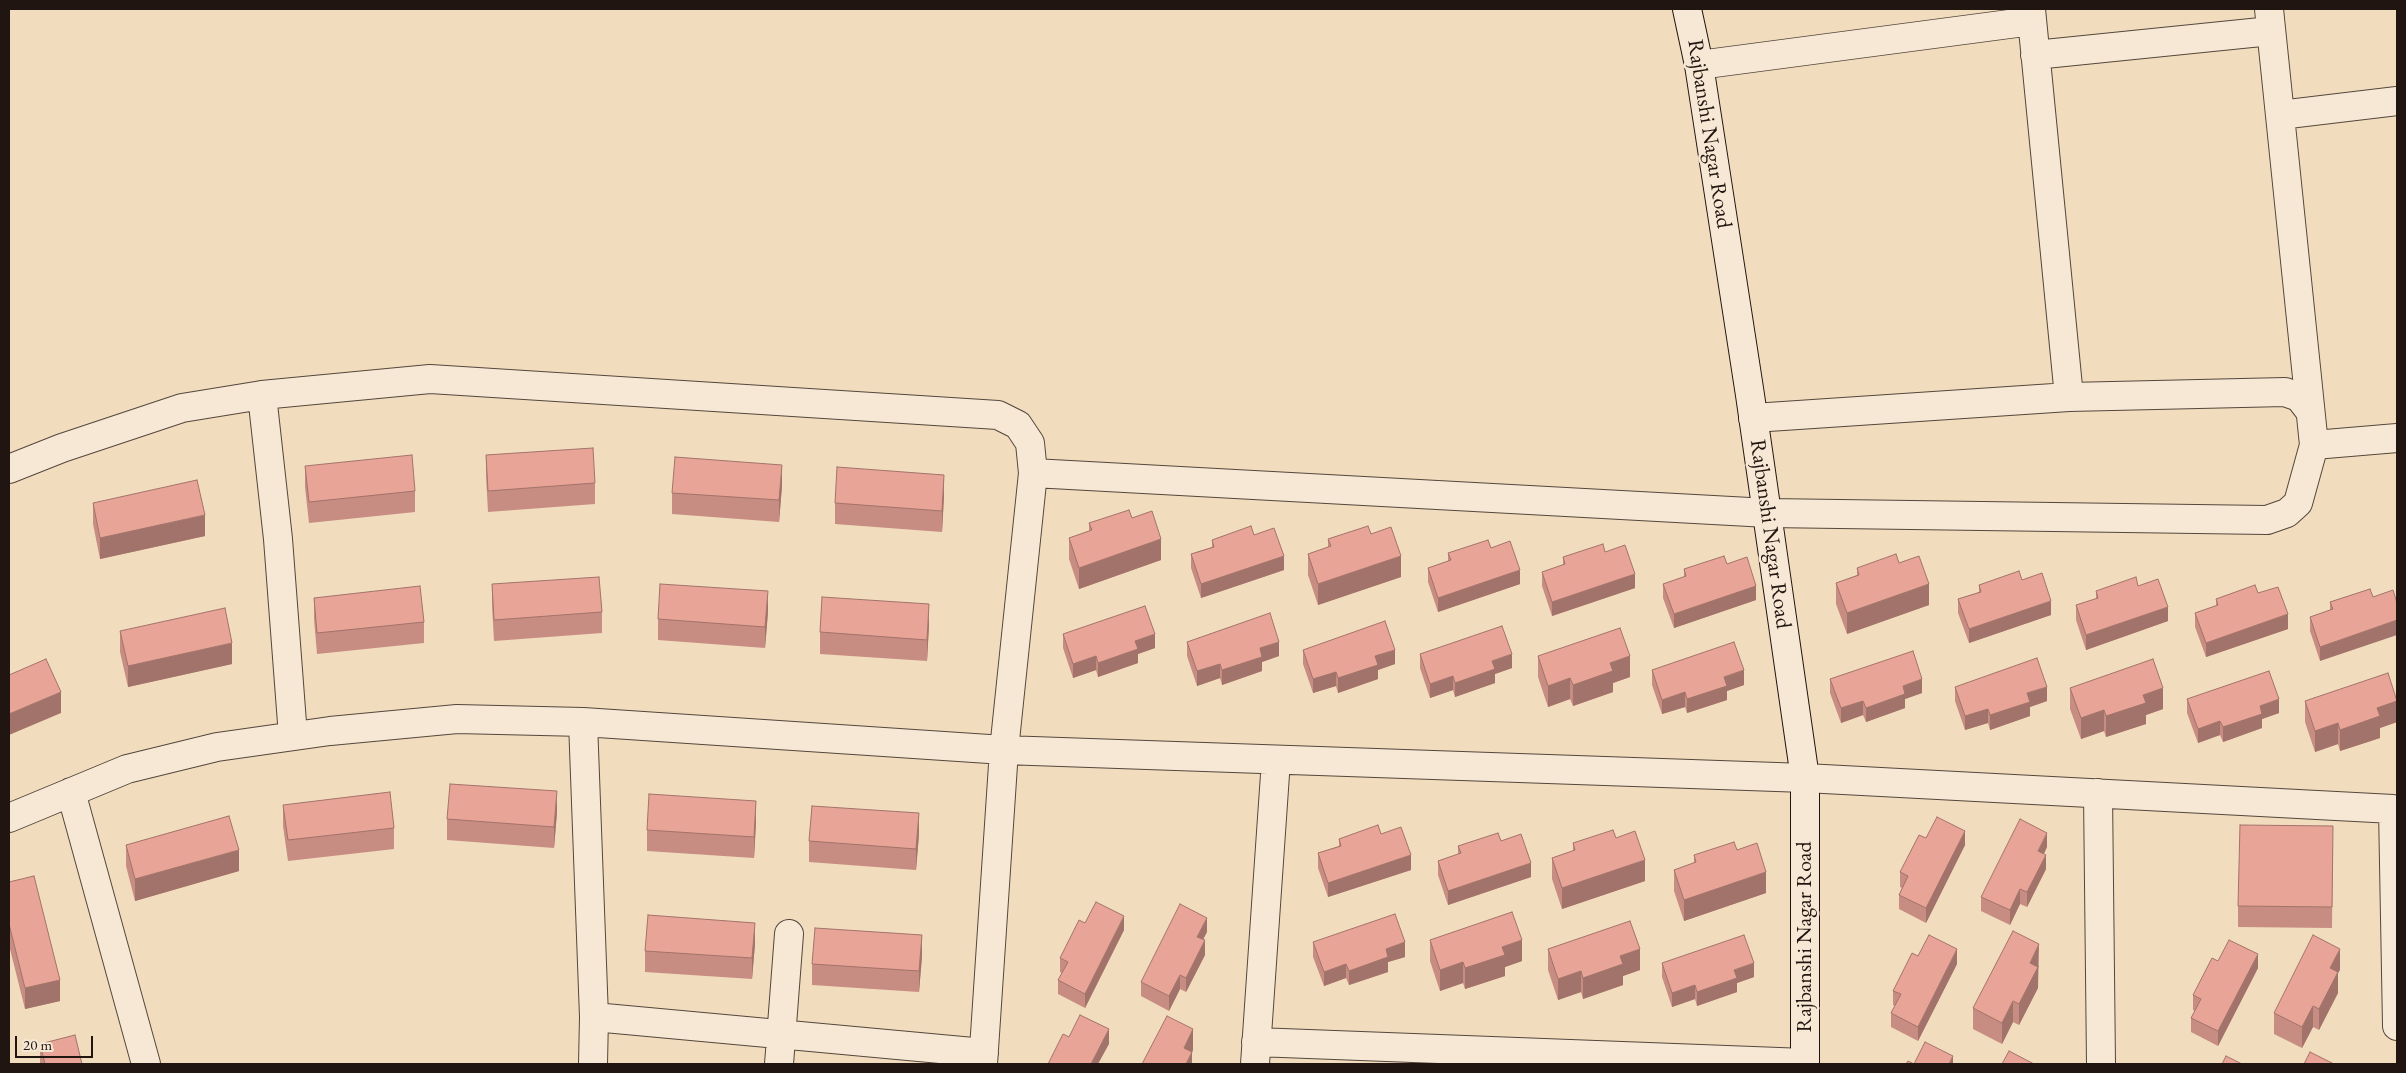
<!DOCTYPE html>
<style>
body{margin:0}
#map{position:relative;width:2406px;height:1073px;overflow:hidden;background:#f2dcbe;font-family:"EB Garamond",serif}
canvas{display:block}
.frame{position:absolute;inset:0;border:10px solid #201510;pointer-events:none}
.scale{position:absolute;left:15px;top:1036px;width:78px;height:22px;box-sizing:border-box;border:2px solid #201510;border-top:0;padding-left:6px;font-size:15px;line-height:18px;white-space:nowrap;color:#201510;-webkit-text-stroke:4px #f7e8d5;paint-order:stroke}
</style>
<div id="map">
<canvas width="2406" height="1073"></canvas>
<div class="frame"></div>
<div class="scale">20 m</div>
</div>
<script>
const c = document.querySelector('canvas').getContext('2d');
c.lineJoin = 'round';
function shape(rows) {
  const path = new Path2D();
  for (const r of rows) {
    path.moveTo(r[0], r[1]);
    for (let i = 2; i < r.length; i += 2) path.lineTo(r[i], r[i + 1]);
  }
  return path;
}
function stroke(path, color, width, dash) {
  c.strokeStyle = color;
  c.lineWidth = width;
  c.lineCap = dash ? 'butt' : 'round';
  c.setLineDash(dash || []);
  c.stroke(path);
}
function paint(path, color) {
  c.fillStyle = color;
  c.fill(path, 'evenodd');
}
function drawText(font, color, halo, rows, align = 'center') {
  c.font = font + ' "EB Garamond",serif';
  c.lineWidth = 5;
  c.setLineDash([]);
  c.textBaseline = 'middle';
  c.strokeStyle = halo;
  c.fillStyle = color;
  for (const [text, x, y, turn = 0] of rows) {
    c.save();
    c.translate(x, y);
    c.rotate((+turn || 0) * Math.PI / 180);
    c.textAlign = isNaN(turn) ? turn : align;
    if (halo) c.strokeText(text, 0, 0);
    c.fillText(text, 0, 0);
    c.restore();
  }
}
const street = shape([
 [2031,9,2069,397],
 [2035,55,2271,31],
 [1699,65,2032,21],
 [2280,115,2397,101],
 [262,395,278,539,293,736],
 [1753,418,2069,397,2285,392,2299,397,2309,410],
 [2314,445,2397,438],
 [9,469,62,448,182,408,262,395,430,379,998,415,1018,425,1030,443,1033,473,1768,513,2267,520,2287,513,2298,503,2314,445,2269,9],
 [583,722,594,1017,593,1064],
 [71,792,146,1064],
 [2098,793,2101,1064],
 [9,818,127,769,217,747,330,731,457,719,583,722,1004,750,1805,778,2393,809,2397,1026],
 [594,1017,984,1053],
 [1256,1042,1805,1063],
 [779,1064,789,934],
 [983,1064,1004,750,1033,473],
 [1255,1064,1276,760]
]);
const secondary = shape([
 [1687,9,1699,65,1750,395,1805,778,1805,1064]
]);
const wall = shape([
 [486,455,595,483,595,504,488,512,486,476],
 [305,466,415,491,415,512,309,523,305,487],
 [782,486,779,522,672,514,672,493],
 [944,496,942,532,835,524,835,503],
 [93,503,205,536,100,559,93,524],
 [1132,518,1161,560,1079,589,1069,559,1069,538,1089,531,1089,523],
 [1371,534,1401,577,1318,605,1308,575,1308,554,1328,547,1328,539],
 [1254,535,1284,570,1201,598,1191,568,1191,554,1212,547,1212,540],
 [1491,548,1520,584,1438,612,1428,582,1428,568,1448,561,1448,553],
 [1605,552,1635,588,1552,616,1542,586,1542,572,1563,565,1563,557],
 [1727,564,1756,600,1674,628,1663,598,1663,584,1684,577,1684,569],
 [1857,568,1929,605,1847,634,1836,604,1836,583,1857,575],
 [2022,580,2051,615,1969,643,1958,613,1958,599,1979,592,1979,585],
 [492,584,602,612,602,633,494,641,492,605],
 [2138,586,2168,621,2086,650,2076,620,2076,605,2096,599,2096,591],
 [2370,589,2320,661,2310,631,2310,617,2330,610,2330,602],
 [2258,593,2288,629,2206,657,2195,627,2195,613,2216,606,2216,599],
 [314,598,424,622,424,643,317,654,314,619],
 [768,612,765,648,658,640,658,619],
 [929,625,927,661,820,654,820,632],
 [120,631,232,664,128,687,120,652],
 [1063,634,1155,648,1138,654,1138,663,1098,677,1096,670,1073,678,1063,648],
 [1187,642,1279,656,1262,662,1262,671,1222,685,1220,678,1197,686,1187,656],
 [1303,650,1395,664,1378,670,1378,679,1338,693,1336,686,1313,693,1303,664],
 [1420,654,1512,668,1495,674,1495,683,1455,697,1453,690,1430,698,1420,668],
 [1538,656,1630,677,1613,683,1613,692,1573,706,1570,699,1548,707,1538,677],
 [1652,670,1744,685,1727,691,1727,700,1687,713,1685,707,1662,714,1652,685],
 [1830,679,1922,693,1905,699,1905,708,1866,722,1863,715,1841,723,1830,693],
 [1955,687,2047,701,2030,707,2030,716,1990,730,1988,723,1965,730,1955,701],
 [2070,688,2163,709,2146,715,2146,724,2106,737,2104,731,2081,739,2070,709],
 [2187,699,2279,713,2262,719,2262,728,2223,742,2220,735,2198,743,2187,713],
 [2305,701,2397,701,2397,722,2380,728,2380,738,2340,751,2338,744,2315,752,2305,722],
 [283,805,394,828,394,849,288,861,283,826],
 [557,812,554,848,447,840,447,819],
 [756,822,754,858,647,851,647,830],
 [919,834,916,870,809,862,809,841],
 [1381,834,1411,870,1328,897,1318,868,1318,853,1339,846,1339,839],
 [1616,838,1645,881,1562,909,1552,879,1552,858,1573,851,1573,843],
 [1926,838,1965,845,1926,923,1899,909,1899,895,1902,888,1900,887,1900,872],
 [1501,841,1531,877,1448,905,1438,875,1438,861,1458,854,1458,846],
 [126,845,239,871,135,901,126,866],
 [2047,847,2044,854,2046,869,2027,907,2020,904,2010,925,1981,911,1981,897],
 [2333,847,2332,928,2238,927,2238,906],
 [1694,855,1766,893,1684,921,1674,891,1674,870,1694,863],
 [9,882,60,1001,25,1009,9,945],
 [1124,930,1085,1008,1058,994,1058,980,1062,973,1060,972,1060,958],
 [1207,932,1203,939,1205,955,1186,992,1180,989,1169,1011,1141,996,1141,982],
 [1430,940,1522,961,1505,967,1505,976,1465,989,1463,983,1440,991,1430,961],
 [1313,942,1405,957,1388,962,1388,972,1349,985,1346,978,1324,986,1313,957],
 [755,944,752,979,645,972,645,951],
 [1548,949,1640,970,1623,976,1623,985,1583,999,1581,992,1558,1000,1548,970],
 [922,956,919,992,812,985,812,964],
 [2218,961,2258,968,2218,1046,2191,1032,2191,1018,2195,1011,2193,1010,2193,995],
 [1662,963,1754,977,1737,983,1737,992,1697,1006,1695,999,1672,1007,1662,977],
 [1957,964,1918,1041,1891,1027,1891,1013,1895,1006,1893,1005,1893,991],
 [2039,965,2038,968,2038,988,2019,1025,2013,1022,2002,1044,1973,1029,1973,1008],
 [2340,970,2338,973,2338,993,2319,1030,2313,1027,2302,1048,2274,1034,2274,1013],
 [40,1044,82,1064,40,1064]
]);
const shadedWall = shape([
 [782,465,782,486,779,522,779,500],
 [944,475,944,496,942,532,942,511],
 [205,515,205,536,100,559,100,538],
 [1161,539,1161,560,1079,589,1079,568],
 [1284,556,1284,570,1201,598,1201,584],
 [1401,556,1401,577,1318,605,1318,584],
 [1520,570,1520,584,1438,612,1438,598],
 [1635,574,1635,588,1552,616,1552,602],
 [1929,584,1929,605,1847,634,1847,613],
 [1756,586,1756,600,1674,628,1674,614],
 [768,591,768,612,765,648,765,627],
 [2051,601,2051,615,1969,643,1969,629],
 [929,604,929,625,927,661,927,640],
 [2168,607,2168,621,2086,650,2086,635],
 [2288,614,2288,629,2206,657,2206,643],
 [2397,620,2397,635,2320,661,2320,647],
 [1155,634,1155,648,1138,654,1138,663,1098,677,1098,663,1135,641],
 [1279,642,1279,656,1262,662,1262,671,1222,685,1222,670,1260,648],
 [232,643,232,664,128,687,128,666],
 [1395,650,1395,664,1378,670,1378,679,1338,693,1338,678,1375,656],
 [1512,654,1512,668,1495,674,1495,683,1455,697,1455,683,1492,661],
 [1096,656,1096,670,1073,678,1073,664],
 [1630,656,1630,677,1613,683,1613,692,1573,706,1573,685,1610,663],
 [1220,664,1220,678,1197,686,1197,671],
 [1744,670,1744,685,1727,691,1727,700,1687,713,1687,699,1724,677],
 [1336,672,1336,686,1313,693,1313,679],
 [1453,676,1453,690,1430,698,1430,684],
 [1570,678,1570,699,1548,707,1548,686],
 [1922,679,1922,693,1905,699,1905,708,1866,722,1866,708,1903,686],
 [2047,687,2047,701,2030,707,2030,716,1990,730,1990,715,2027,693],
 [2163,688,2163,709,2146,715,2146,724,2106,737,2106,716,2143,695],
 [61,692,61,713,9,735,9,714],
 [1685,692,1685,707,1662,714,1662,700],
 [2279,699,2279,713,2262,719,2262,728,2223,742,2223,727,2260,706],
 [1863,701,1863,715,1841,723,1841,708],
 [2397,701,2397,722,2380,728,2380,738,2340,751,2340,730,2377,708],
 [1988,709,1988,723,1965,730,1965,716],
 [2104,710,2104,731,2081,739,2081,718],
 [2220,721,2220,735,2198,743,2198,729],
 [2338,723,2338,744,2315,752,2315,731],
 [557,791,557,812,554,848,554,827],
 [756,801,756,822,754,858,754,837],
 [919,813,919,834,916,870,916,849],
 [1965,831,1965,845,1926,923,1926,908],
 [2047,833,2047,847,2038,865,2038,851],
 [239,850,239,871,135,901,135,879],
 [1411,855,1411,870,1328,897,1328,883],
 [2046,855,2046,869,2027,907,2027,892],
 [1645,860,1645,881,1562,909,1562,888],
 [1531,863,1531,877,1448,905,1448,891],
 [1766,872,1766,893,1684,921,1684,900],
 [2020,889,2020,904,2010,925,2010,910],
 [1124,916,1124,930,1085,1008,1085,994],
 [1207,918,1207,932,1197,951,1197,937],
 [755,923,755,944,752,979,752,958],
 [922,935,922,956,919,992,919,971],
 [1205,940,1205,955,1186,992,1186,978],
 [1522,940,1522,961,1505,967,1505,976,1465,989,1465,968,1502,947],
 [1405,942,1405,957,1388,962,1388,972,1349,985,1349,971,1386,949],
 [2039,944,2038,988,2019,1025,2019,1004,2030,963],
 [1640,949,1640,970,1623,976,1623,985,1583,999,1583,978,1620,956],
 [1957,949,1957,964,1918,1041,1918,1027],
 [2340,949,2340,970,2338,973,2338,993,2319,1030,2319,1009,2330,968],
 [2258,954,2258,968,2218,1046,2218,1031],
 [1463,962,1463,983,1440,991,1440,970],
 [1754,963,1754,977,1737,983,1737,992,1697,1006,1697,992,1734,970],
 [1346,964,1346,978,1324,986,1324,972],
 [1581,971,1581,992,1558,1000,1558,979],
 [1180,975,1180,989,1169,1011,1169,996],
 [60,980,60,1001,25,1009,25,988],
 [1695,985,1695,999,1672,1007,1672,993],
 [2013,1001,2013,1022,2002,1044,2002,1023],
 [2313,1006,2313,1027,2302,1048,2302,1027],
 [1109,1029,1109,1044,1098,1064,1091,1064],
 [1193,1029,1193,1050,1192,1053,1192,1064,1184,1064,1184,1048],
 [1953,1056,1953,1064,1949,1064]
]);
const building = shape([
 [593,448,595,483,488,491,486,455,593,448],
 [412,455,415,491,309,502,305,466,412,455],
 [675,457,782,465,779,500,672,493,675,457],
 [837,467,944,475,942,511,835,503,837,467],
 [197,480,205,515,100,538,93,503,197,480],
 [1129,510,1132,518,1152,511,1161,539,1079,568,1069,538,1092,530,1089,523,1129,510],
 [1251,526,1254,535,1274,528,1284,556,1201,584,1191,554,1214,547,1212,540,1251,526],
 [1368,526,1371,534,1391,527,1401,556,1318,584,1308,554,1331,546,1328,539,1368,526],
 [1488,540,1491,548,1510,541,1520,570,1438,598,1428,568,1451,560,1448,553,1488,540],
 [1603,544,1605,552,1625,545,1635,574,1552,602,1542,572,1565,564,1563,557,1603,544],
 [1896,554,1899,563,1919,556,1929,584,1847,613,1836,583,1859,575,1857,568,1896,554],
 [1724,556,1727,564,1747,557,1756,586,1674,614,1663,584,1686,576,1684,569,1724,556],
 [2019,571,2022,580,2042,573,2051,601,1969,629,1958,599,1981,592,1979,585,2019,571],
 [599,577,602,612,494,620,492,584,599,577],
 [2136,577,2138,586,2158,579,2168,607,2086,635,2076,605,2098,598,2096,591,2136,577],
 [660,584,768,591,765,627,658,619,660,584],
 [2255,585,2258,593,2278,587,2288,614,2206,643,2195,613,2218,605,2216,599,2255,585],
 [420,586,424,622,317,633,314,598,420,586],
 [2370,589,2373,597,2393,590,2397,603,2397,620,2320,647,2310,617,2333,609,2330,602,2370,589],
 [822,597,929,604,927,640,820,632,822,597],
 [1145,606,1155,634,1135,641,1138,649,1098,663,1096,656,1073,664,1063,634,1145,606],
 [225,608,232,643,128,666,120,631,225,608],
 [1270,613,1279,642,1260,648,1262,657,1222,670,1220,664,1197,671,1187,642,1270,613],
 [1385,621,1395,650,1375,656,1378,665,1338,678,1336,672,1313,679,1303,650,1385,621],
 [1502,626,1512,654,1492,661,1495,669,1455,683,1453,676,1430,684,1420,654,1502,626],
 [1620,628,1630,656,1610,663,1613,671,1573,685,1570,678,1548,686,1538,656,1620,628],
 [1734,642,1744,670,1724,677,1727,686,1687,699,1685,692,1662,700,1652,670,1734,642],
 [1913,651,1922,679,1903,686,1905,694,1866,708,1863,701,1841,708,1830,679,1913,651],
 [2037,658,2047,687,2027,693,2030,702,1990,715,1988,709,1965,716,1955,687,2037,658],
 [46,659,61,692,9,714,9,675,46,659],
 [2153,659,2163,688,2143,695,2146,703,2106,716,2104,710,2081,718,2070,688,2153,659],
 [2269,671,2279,699,2260,706,2262,714,2223,727,2220,721,2198,729,2187,699,2269,671],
 [2388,673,2397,701,2377,708,2380,716,2340,730,2338,723,2315,731,2305,701,2388,673],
 [450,784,557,791,554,827,447,819,450,784],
 [390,792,394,828,288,840,283,805,390,792],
 [649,794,756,801,754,837,647,830,649,794],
 [812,806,919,813,916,849,809,841,812,806],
 [229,816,239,850,135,879,126,845,229,816],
 [1937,817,1965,831,1926,908,1899,895,1908,876,1900,872,1919,835,1926,838,1937,817],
 [2020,819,2047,833,2038,851,2046,855,2027,892,2020,889,2010,910,1981,897,2020,819],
 [1378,825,1381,834,1401,827,1411,855,1328,883,1318,853,1341,846,1339,839,1378,825],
 [2240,825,2333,826,2332,907,2238,906,2240,825],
 [1613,830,1616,838,1635,831,1645,860,1562,888,1552,858,1575,850,1573,843,1613,830],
 [1498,833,1501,841,1521,834,1531,863,1448,891,1438,861,1461,853,1458,846,1498,833],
 [1734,842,1737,850,1757,843,1766,872,1684,900,1674,870,1696,862,1694,855,1734,842],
 [34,876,60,980,25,988,9,924,9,882,34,876],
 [1096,902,1124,916,1085,994,1058,980,1068,962,1060,958,1079,920,1085,923,1096,902],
 [1180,904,1207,918,1197,937,1205,940,1186,978,1180,975,1169,996,1141,982,1180,904],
 [1512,912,1522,940,1502,947,1505,955,1465,968,1463,962,1440,970,1430,940,1512,912],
 [1395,914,1405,942,1386,949,1388,957,1349,971,1346,964,1324,972,1313,942,1395,914],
 [648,915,755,923,752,958,645,951,648,915],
 [1630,921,1640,949,1620,956,1623,964,1583,978,1581,971,1558,979,1548,949,1630,921],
 [815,928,922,935,919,971,812,964,815,928],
 [2013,931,2039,944,2030,963,2038,967,2019,1004,2013,1001,2002,1023,1973,1008,2013,931],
 [1744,935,1754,963,1734,970,1737,978,1697,992,1695,985,1672,993,1662,963,1744,935],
 [1929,935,1957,949,1918,1027,1891,1013,1901,994,1893,991,1912,953,1918,956,1929,935],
 [2313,935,2340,949,2330,968,2338,972,2319,1009,2313,1006,2302,1027,2274,1013,2313,935],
 [2229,940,2258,954,2218,1031,2191,1018,2201,999,2193,995,2212,958,2218,961,2229,940],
 [1080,1015,1109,1029,1091,1064,1048,1064,1063,1034,1069,1037,1080,1015],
 [1167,1016,1193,1029,1184,1048,1192,1052,1186,1064,1142,1064,1167,1016],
 [75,1035,82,1064,45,1064,40,1044,75,1035],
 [1925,1042,1953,1056,1949,1064,1906,1064,1908,1061,1914,1064,1925,1042],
 [2009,1051,2034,1064,2002,1064,2009,1051],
 [2310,1052,2334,1064,2304,1064,2310,1052],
 [2226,1056,2242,1064,2222,1064,2226,1056]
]);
const streetNames = [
 ["Rajbanshi Nagar Road",1709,134,81],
 ["Rajbanshi Nagar Road",1770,534,82],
 ["Rajbanshi Nagar Road",1805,937,-90]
];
stroke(street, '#54473c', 30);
stroke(secondary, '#201510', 30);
stroke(street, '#f7e8d5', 28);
stroke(secondary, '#f7e8d5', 28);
paint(wall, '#c88d82');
paint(shadedWall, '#a2736a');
paint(building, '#e8a497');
stroke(building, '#a2736a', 1);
drawText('22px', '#201510', '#f7e8d5', streetNames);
</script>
